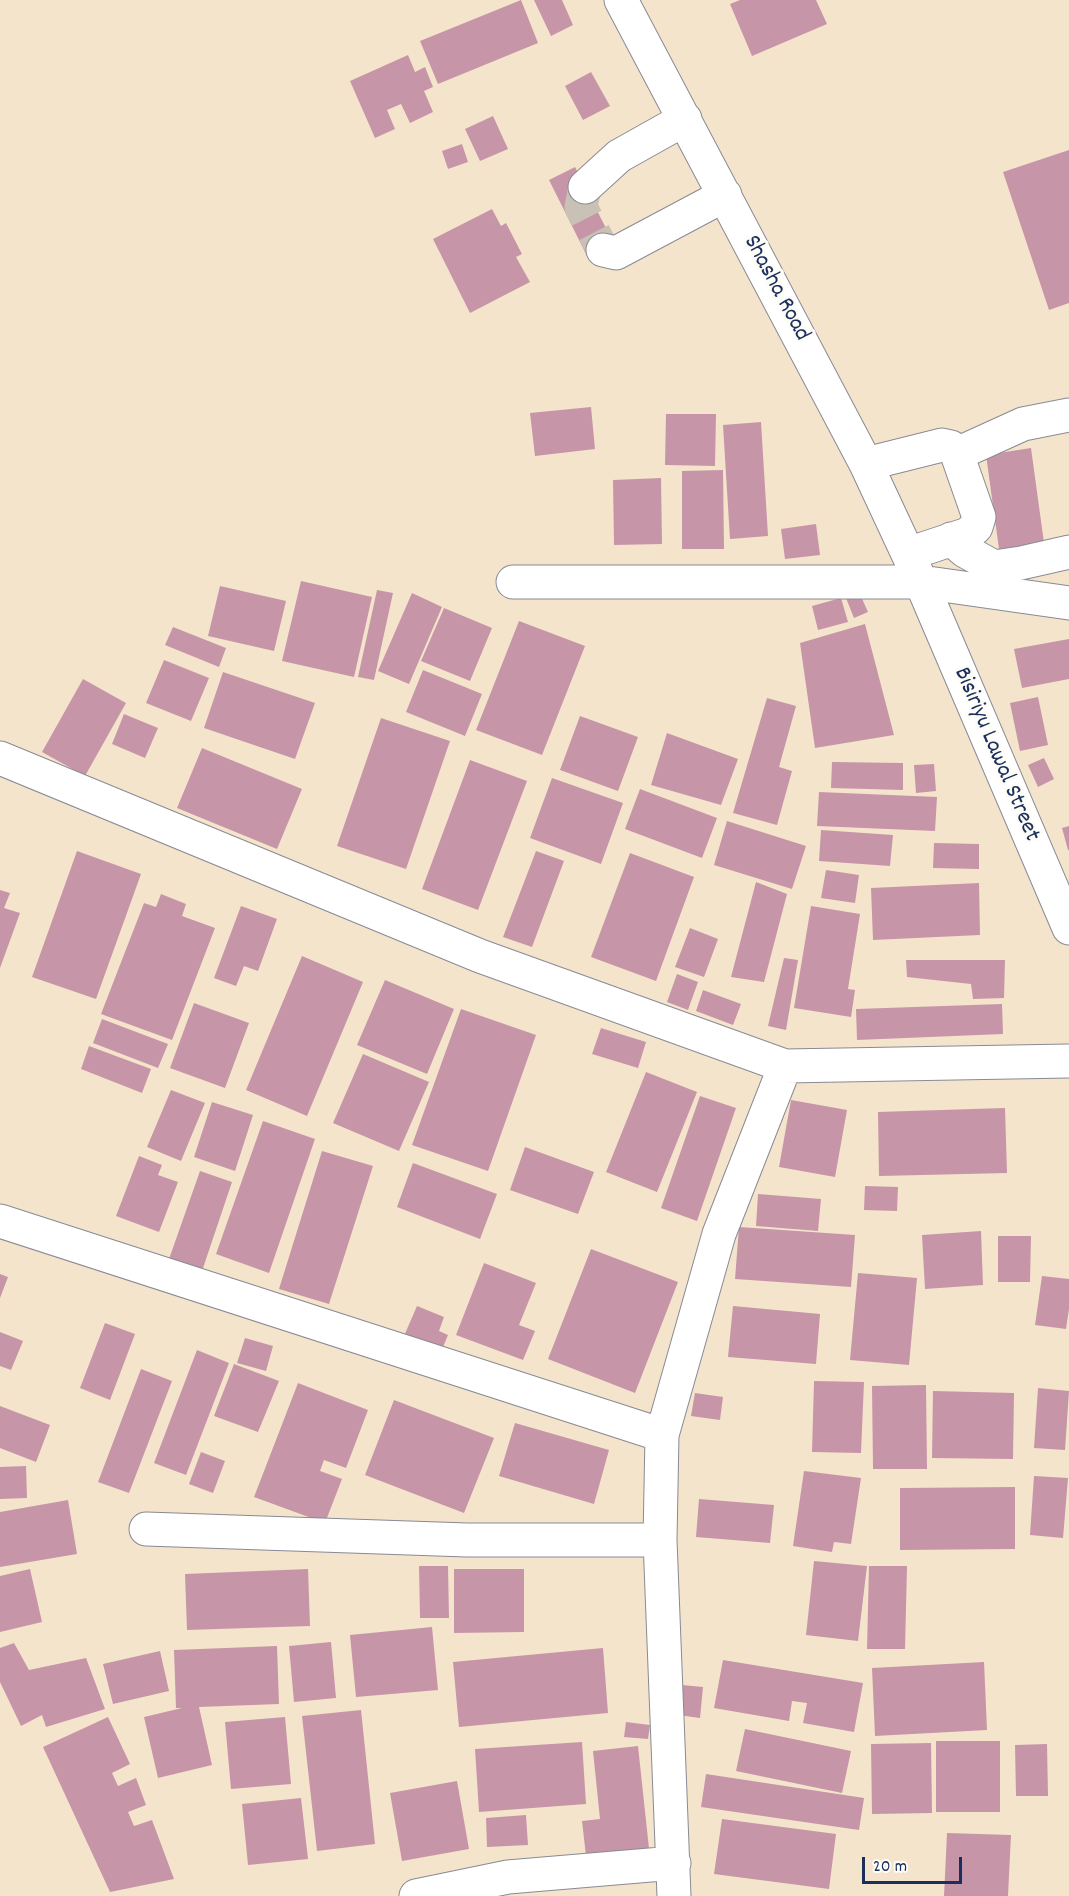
<!DOCTYPE html>
<style>
body{margin:0}
#map{position:relative;width:1069px;height:1896px;overflow:hidden;background:#f5e4cc;font-family:Dekko,sans-serif}
canvas{display:block}
.scale{position:absolute;left:862px;top:1857px;width:100px;height:27px;box-sizing:border-box;border:3px solid #1b2f5e;border-top:0;padding-left:8px;font-size:18px;line-height:21px;white-space:nowrap;color:#1b2f5e;-webkit-text-stroke:4px #fdfcf7;paint-order:stroke}
</style>
<div id="map">
<canvas width="1069" height="1896"></canvas>
<div class="scale">20 m</div>
</div>
<script>
const c = document.querySelector('canvas').getContext('2d');
c.lineJoin = 'round';
function paint(path, color) {
  c.fillStyle = color;
  c.fill(path, 'evenodd');
}
function shape(rows) {
  const path = new Path2D();
  for (const r of rows) {
    path.moveTo(r[0], r[1]);
    for (let i = 2; i < r.length; i += 2) path.lineTo(r[i], r[i + 1]);
  }
  return path;
}
function stroke(path, color, width, dash) {
  c.strokeStyle = color;
  c.lineWidth = width;
  c.lineCap = dash ? 'butt' : 'round';
  c.setLineDash(dash || []);
  c.stroke(path);
}
function drawText(font, color, halo, rows, align = 'center') {
  c.font = font + ' Dekko,sans-serif';
  c.lineWidth = 6;
  c.setLineDash([]);
  c.textBaseline = 'middle';
  c.strokeStyle = halo;
  c.fillStyle = color;
  for (const [text, x, y, turn = 0] of rows) {
    c.save();
    c.translate(x, y);
    c.rotate((+turn || 0) * Math.PI / 180);
    c.textAlign = isNaN(turn) ? turn : align;
    if (halo) c.strokeText(text, 0, 0);
    c.fillText(text, 0, 0);
    c.restore();
  }
}
const building = shape([
 [521,0,538,43,438,84,420,41],
 [534,0,562,0,573,25,551,36],
 [740,0,816,0,827,24,752,56,730,4],
 [408,55,415,72,425,67,433,87,424,91,433,112,410,123,401,104,387,110,395,129,375,138,350,81],
 [591,72,610,106,583,120,565,86],
 [493,116,508,149,480,161,465,129],
 [462,144,468,162,448,169,442,151],
 [1069,150,1069,303,1049,310,1003,172],
 [575,167,614,244,588,258,549,180],
 [492,209,501,226,506,223,522,254,516,257,530,282,470,313,433,239],
 [591,407,595,449,535,456,530,413],
 [666,414,716,414,715,466,665,465],
 [761,422,768,536,730,539,723,425],
 [1031,448,1044,543,999,549,986,455],
 [723,470,724,549,682,549,682,471],
 [661,478,662,544,614,545,613,480],
 [816,524,820,555,785,559,781,529],
 [301,581,372,597,354,677,282,661],
 [220,586,286,601,274,651,208,636],
 [377,590,393,593,374,680,358,677],
 [859,592,868,612,854,618,846,598],
 [412,593,442,607,409,684,378,671],
 [841,598,848,622,818,630,812,606],
 [444,608,492,628,470,681,421,661],
 [519,621,585,646,542,755,476,730],
 [865,624,894,735,815,748,800,643],
 [173,627,226,648,219,667,165,645],
 [1069,639,1069,679,1022,688,1014,649],
 [164,660,209,678,191,721,146,703],
 [423,670,482,694,465,736,406,712],
 [223,672,315,703,295,759,204,728],
 [83,679,126,703,85,776,42,752],
 [1038,697,1048,745,1020,751,1010,703],
 [767,698,796,706,779,767,792,771,777,825,733,813],
 [124,714,158,728,145,758,112,744],
 [580,716,638,737,618,791,560,770],
 [381,718,450,741,406,869,337,846],
 [667,733,738,759,721,805,651,785],
 [202,748,302,789,277,849,177,808],
 [1044,758,1054,779,1038,787,1028,765],
 [470,760,527,781,478,910,422,889],
 [832,762,903,763,903,790,831,788],
 [934,764,936,791,916,793,914,765],
 [552,778,623,803,601,864,530,838],
 [640,789,717,818,702,858,625,829],
 [819,792,937,797,935,831,817,826],
 [727,821,806,846,792,889,714,865],
 [1069,826,1069,850,1068,850,1062,828],
 [821,830,893,835,890,866,819,861],
 [934,843,979,844,979,869,933,868],
 [77,851,141,874,96,999,32,977],
 [536,851,564,861,532,947,503,937],
 [630,853,694,877,656,981,591,957],
 [826,870,859,875,855,903,821,898],
 [756,882,787,894,764,982,731,977],
 [979,883,980,935,873,940,871,888],
 [0,890,10,893,4,908,20,913,0,968],
 [161,894,186,904,182,916,215,928,172,1040,101,1014,144,903,156,907],
 [241,906,277,919,258,971,244,966,236,986,214,978],
 [811,906,860,914,848,989,855,990,851,1017,794,1008],
 [690,928,718,939,704,977,675,967],
 [302,956,363,982,307,1116,246,1090],
 [784,958,798,960,786,1030,768,1026],
 [906,960,1005,960,1004,998,973,999,971,984,907,977],
 [677,974,698,982,688,1010,667,1002],
 [385,980,454,1009,427,1074,357,1045],
 [703,990,741,1004,733,1025,696,1011],
 [194,1003,249,1023,225,1088,170,1068],
 [1002,1004,1003,1034,857,1040,856,1009],
 [461,1009,536,1035,488,1171,412,1145],
 [102,1019,168,1044,158,1068,93,1043],
 [601,1028,646,1042,638,1068,592,1054],
 [89,1046,151,1069,142,1093,81,1069],
 [363,1054,429,1082,399,1151,333,1123],
 [646,1072,697,1092,657,1192,606,1172],
 [171,1090,205,1103,181,1161,147,1147],
 [700,1096,736,1108,697,1221,661,1208],
 [791,1100,847,1110,835,1177,779,1167],
 [212,1102,253,1115,235,1171,194,1157],
 [1005,1108,1007,1173,879,1176,878,1112],
 [263,1121,315,1139,269,1273,216,1254],
 [525,1147,594,1172,578,1214,510,1190],
 [322,1151,373,1166,329,1304,279,1289],
 [139,1156,162,1165,158,1175,178,1182,159,1232,116,1216],
 [413,1163,497,1194,480,1239,397,1207],
 [200,1171,232,1182,202,1271,169,1259],
 [865,1186,898,1187,897,1211,864,1210],
 [758,1194,821,1199,818,1231,756,1226],
 [739,1227,855,1235,851,1287,735,1279],
 [981,1231,983,1285,925,1289,922,1235],
 [998,1236,1031,1236,1030,1282,998,1282],
 [591,1249,678,1282,635,1393,548,1359],
 [484,1263,536,1283,519,1325,535,1331,523,1360,456,1335],
 [858,1273,917,1278,909,1365,850,1360],
 [0,1274,8,1277,0,1298],
 [1042,1276,1069,1279,1069,1309,1066,1329,1035,1325],
 [417,1306,444,1317,439,1331,448,1335,441,1352,404,1336],
 [733,1306,820,1314,816,1364,728,1357],
 [105,1323,135,1334,110,1400,80,1388],
 [0,1332,23,1341,11,1370,0,1366],
 [245,1338,273,1346,266,1371,237,1363],
 [197,1350,229,1363,186,1475,154,1463],
 [234,1364,279,1381,258,1432,214,1416],
 [141,1369,172,1381,129,1493,98,1482],
 [814,1381,864,1382,861,1453,812,1452],
 [298,1383,368,1410,346,1468,324,1460,320,1471,342,1479,325,1523,254,1497],
 [926,1385,927,1469,873,1469,872,1386],
 [1038,1388,1069,1391,1065,1450,1034,1448],
 [933,1391,1014,1393,1013,1459,932,1458],
 [695,1393,723,1397,720,1420,691,1416],
 [394,1400,494,1438,464,1513,365,1475],
 [0,1406,50,1425,36,1462,0,1448],
 [515,1423,609,1450,594,1504,499,1476],
 [201,1452,225,1461,213,1493,189,1484],
 [26,1466,27,1498,0,1499,0,1467],
 [804,1471,861,1478,851,1544,834,1542,832,1552,793,1546],
 [1034,1476,1068,1478,1063,1538,1030,1535],
 [1015,1487,1015,1549,900,1550,900,1488],
 [699,1499,774,1505,770,1543,696,1537],
 [68,1500,77,1554,0,1567,0,1512],
 [814,1561,867,1566,858,1641,806,1635],
 [419,1566,448,1566,449,1618,420,1618],
 [869,1566,907,1566,905,1649,867,1649],
 [30,1569,42,1622,0,1632,0,1576],
 [308,1569,310,1626,187,1630,185,1574],
 [454,1569,524,1569,524,1632,454,1633],
 [432,1627,438,1690,356,1697,350,1635],
 [331,1642,336,1698,294,1702,289,1646],
 [14,1643,29,1670,86,1658,105,1709,46,1727,42,1715,21,1726,0,1682,0,1648],
 [277,1646,279,1704,199,1707,212,1765,158,1778,144,1717,182,1708,176,1708,174,1650],
 [603,1648,608,1713,459,1727,453,1662],
 [160,1651,169,1691,113,1704,103,1664],
 [723,1660,863,1683,854,1732,803,1723,807,1703,792,1701,789,1721,714,1708],
 [984,1662,987,1730,875,1736,872,1668],
 [682,1685,703,1687,700,1718,678,1715],
 [361,1710,375,1844,317,1851,302,1716],
 [108,1717,130,1764,112,1773,118,1786,136,1778,146,1805,128,1812,134,1826,152,1820,174,1879,110,1892,43,1747],
 [285,1717,291,1784,231,1789,225,1722],
 [626,1722,650,1725,648,1739,624,1737],
 [745,1729,851,1751,842,1793,736,1771],
 [936,1741,1000,1741,1000,1812,936,1812],
 [582,1742,586,1804,479,1812,475,1749],
 [931,1743,932,1813,872,1814,871,1744],
 [1047,1744,1048,1796,1016,1796,1015,1745],
 [638,1746,650,1858,587,1865,582,1821,600,1819,593,1751],
 [706,1774,864,1798,859,1830,701,1807],
 [457,1781,469,1849,402,1861,390,1793],
 [301,1798,308,1859,248,1865,242,1804],
 [526,1815,528,1845,487,1847,486,1818],
 [722,1819,836,1834,829,1889,714,1874],
 [947,1833,1011,1835,1008,1896,944,1896]
]);
const minorTunnel = shape([
 [585,187,581,207,603,250]
]);
const minor = shape([
 [621,0,866,464,921,582,1069,928],
 [585,187,619,156,685,119],
 [603,250,616,253,725,195],
 [957,454,1023,424,1069,415],
 [866,464,942,445,951,447,957,454,979,517,976,527,968,534,908,554],
 [951,539,965,551,994,567,1021,563,1069,552],
 [513,582,921,582,1069,603],
 [0,758,480,956,785,1066,1069,1061],
 [0,1221,662,1435],
 [146,1529,467,1540,660,1540],
 [416,1896,508,1877,674,1863],
 [674,1896,660,1540,662,1435,719,1234,785,1066]
]);
const streetNames = [
 ["Shasha Road",775,289,62],
 ["Bisiriyu Lawal Street",995,755,67]
];
paint(building, '#c795a8');
stroke(minorTunnel, '#c9c0b6', 33, [33, 16]);
stroke(minor, '#888a95', 35);
stroke(minor, '#fff', 33);
drawText('24px', '#1b2f5e', '#fdfcf7', streetNames);
</script>
